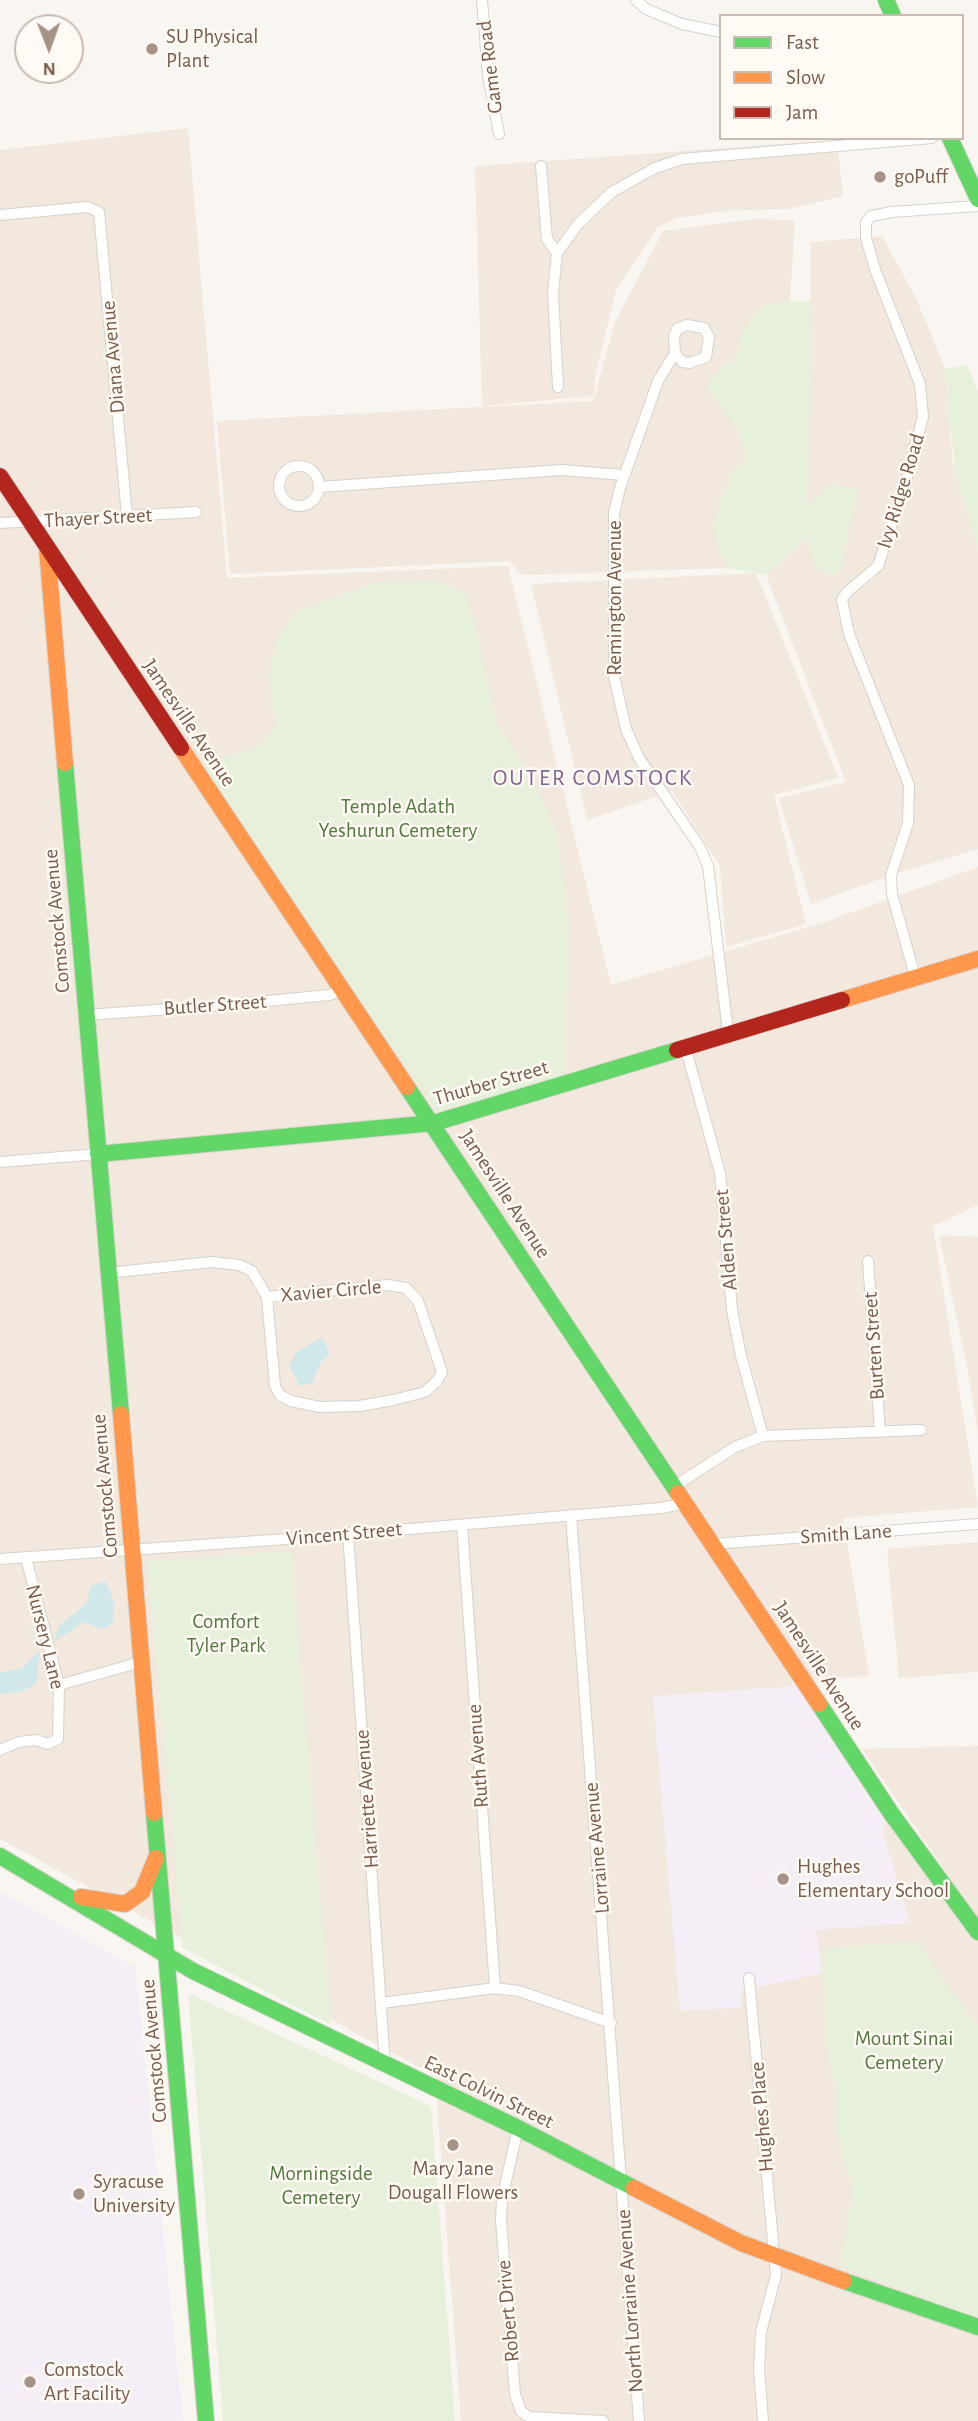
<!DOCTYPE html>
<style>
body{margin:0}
#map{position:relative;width:978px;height:2421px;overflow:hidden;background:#f9f5f0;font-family:"Alegreya Sans",sans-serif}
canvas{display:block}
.legend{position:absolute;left:719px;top:14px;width:245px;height:126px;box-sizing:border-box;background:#fffaf3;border:2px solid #cabbb1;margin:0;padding:9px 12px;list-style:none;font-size:21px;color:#7a5c4d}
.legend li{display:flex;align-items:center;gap:14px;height:35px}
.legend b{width:35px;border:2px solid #cabbb1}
.north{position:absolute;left:14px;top:14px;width:70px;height:70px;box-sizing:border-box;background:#fffaf3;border:2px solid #cabbb1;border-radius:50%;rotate:179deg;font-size:19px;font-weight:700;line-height:28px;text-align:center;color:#7a5c4d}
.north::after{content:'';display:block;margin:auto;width:24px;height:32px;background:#a69286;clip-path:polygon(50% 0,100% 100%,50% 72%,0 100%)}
</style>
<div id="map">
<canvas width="978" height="2421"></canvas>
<ul class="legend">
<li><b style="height:9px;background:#63d668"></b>Fast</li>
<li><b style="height:9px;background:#ff974d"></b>Slow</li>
<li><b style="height:9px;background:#b3261e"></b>Jam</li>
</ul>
<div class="north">N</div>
</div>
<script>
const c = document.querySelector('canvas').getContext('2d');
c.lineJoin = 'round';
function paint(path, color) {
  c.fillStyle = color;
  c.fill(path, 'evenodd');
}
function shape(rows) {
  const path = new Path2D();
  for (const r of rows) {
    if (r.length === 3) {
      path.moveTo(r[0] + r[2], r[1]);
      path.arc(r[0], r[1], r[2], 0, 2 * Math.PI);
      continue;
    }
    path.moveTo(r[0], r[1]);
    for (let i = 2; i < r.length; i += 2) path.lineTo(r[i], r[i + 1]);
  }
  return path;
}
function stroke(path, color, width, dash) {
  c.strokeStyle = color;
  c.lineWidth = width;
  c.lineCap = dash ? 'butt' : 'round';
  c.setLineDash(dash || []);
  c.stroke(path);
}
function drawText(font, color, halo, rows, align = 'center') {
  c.font = font + ' "Alegreya Sans",sans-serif';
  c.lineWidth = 5;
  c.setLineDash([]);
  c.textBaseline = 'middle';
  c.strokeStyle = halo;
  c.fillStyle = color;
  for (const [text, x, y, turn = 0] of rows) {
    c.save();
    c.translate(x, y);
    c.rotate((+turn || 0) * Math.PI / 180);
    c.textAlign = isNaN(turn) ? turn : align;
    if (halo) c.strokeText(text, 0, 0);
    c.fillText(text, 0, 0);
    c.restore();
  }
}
const residential = shape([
 [188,128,227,578,508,566,611,985,822,923,978,867,978,1205,933,1226,978,1507,843,1518,869,1676,790,1681,965,1927,978,1927,978,2421,461,2421,435,2076,0,1839,0,150],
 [837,140,843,196,788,209,726,211,678,218,658,227,616,290,595,375,594,396,482,406,475,166],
 [753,219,795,220,776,529,729,568,522,575,509,561,230,574,217,421,593,401,615,322,663,231],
 [882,236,916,298,945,369,953,465,978,546,978,849,891,875,811,904,779,798,846,782,766,575,807,537,811,242],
 [756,573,838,778,774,795,806,924,726,947,720,866,672,791,587,820,531,584],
 [939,1235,978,1237,978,1434,967,1367],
 [978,1542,978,1672,899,1678,887,1549],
 [978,1746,978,1920,862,1749]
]);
const education = shape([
 [796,1686,885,1820,884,1836,910,1923,816,1930,822,1973,741,1991,742,2008,680,2011,653,1696],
 [0,1891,135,1967,183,2421,0,2421]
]);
const green = shape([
 [790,301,810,301,808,504,833,483,858,490,843,556,842,570,832,575,815,568,807,537,766,575,729,568,717,547,715,522,723,492,734,469,747,458,737,428,707,387,725,361,735,364,742,332,760,306],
 [967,365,978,392,978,546,955,471,945,369],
 [435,580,464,592,474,621,496,722,517,753,556,827,569,924,564,1078,470,1109,439,1113,344,981,199,765,261,746,276,725,269,674,279,634,299,610,379,582],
 [291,1551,331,2025,183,1948,147,1561],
 [918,1941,945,1983,978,2024,978,2319,840,2266,853,2191,838,2138,838,2093,829,2061,822,1949],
 [188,1993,431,2106,455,2421,223,2421]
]);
const water = shape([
 [322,1337,330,1354,322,1360,312,1383,300,1386,289,1366,297,1352],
 [105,1581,110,1590,114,1607,113,1623,101,1629,84,1622,55,1641,58,1627,87,1603,91,1586],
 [40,1650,36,1684,21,1692,0,1694,0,1673,22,1668]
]);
const street = shape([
 [482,0,488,76,499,134],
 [636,0,646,9,682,24,721,32],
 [541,166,547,239,557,253],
 [0,215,87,207,99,212,127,516],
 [675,353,682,362,690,363,706,357,709,337,704,328,687,325,677,329,674,337,675,353,658,381,620,488,614,513,614,676,626,729,639,758,700,847,708,866,728,1032],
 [558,387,553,294,557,253,578,224,612,192,655,168,682,159,932,138],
 [299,486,20],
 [320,487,562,470,624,475],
 [0,523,196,512],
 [915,976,892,894,891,875,908,823,909,785,849,634,842,600,847,592,878,566,905,485,923,417,920,384,876,272,866,238,866,222,871,216,892,212,978,206],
 [87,1015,237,1004,329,995,343,990],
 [685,1046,720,1173,732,1310,741,1356,763,1436],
 [0,1162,98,1154],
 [868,1261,880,1432],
 [108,1273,211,1262,239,1265,252,1271,267,1297,275,1386,280,1395,291,1401,320,1407,360,1406,393,1400,425,1392,437,1381,442,1372,418,1301,406,1288,388,1285,267,1297],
 [675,1486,735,1447,763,1436,921,1430],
 [571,1515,639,2421],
 [462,1525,495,1988],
 [348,1533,385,2065],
 [714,1544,978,1524],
 [0,1559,301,1538,661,1508,686,1503],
 [59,1685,141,1662],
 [0,1750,19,1742,36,1740,48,1744,58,1739,59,1685,26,1558],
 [749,1978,776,2275,761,2332,759,2369,763,2421],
 [382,2003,495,1988,519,1991,611,2023],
 [518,2128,502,2199,501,2221,515,2394,521,2411,529,2417,603,2421]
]);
const fast = shape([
 [886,0,893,16],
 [950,138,978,199],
 [65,763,121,1414],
 [407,1087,678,1493],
 [98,1154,434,1123,677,1050],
 [819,1704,891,1813,978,1932],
 [154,1813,206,2421],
 [0,1856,193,1971,518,2128,634,2188],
 [844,2281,978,2327]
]);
const slow = shape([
 [47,548,65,763],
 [181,748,407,1087],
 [842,1000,978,959],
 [121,1414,154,1813],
 [678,1493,819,1704],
 [81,1897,125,1904,142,1892,156,1858],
 [634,2188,741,2243,844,2281]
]);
const jam = shape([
 [0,476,181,748],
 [677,1050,842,1000]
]);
const markers = [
 [152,49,7,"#a69286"],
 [880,177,7,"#a69286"],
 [783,1879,7,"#a69286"],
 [453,2145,7,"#a69286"],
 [79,2194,7,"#a69286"],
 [30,2382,7,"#a69286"]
];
const poiNames = [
 ["SU Physical",166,37],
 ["Plant",166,61],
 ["goPuff",894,177],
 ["Hughes",797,1867],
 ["Elementary School",797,1891],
 ["Mary Jane",453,2169,"center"],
 ["Dougall Flowers",453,2193,"center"],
 ["Syracuse",93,2182],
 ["University",93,2206],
 ["Comstock",44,2370],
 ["Art Facility",44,2394]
];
const streetNames = [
 ["Game Road",490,67,-97],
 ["Diana Avenue",113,357,-95],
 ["Ivy Ridge Road",901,491,-73],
 ["Thayer Street",98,518,-3],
 ["Remington Avenue",615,598,-90],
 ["Jamesville Avenue",189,723,56],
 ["Comstock Avenue",57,921,-95],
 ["Butler Street",215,1005,-4],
 ["Thurber Street",491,1083,-16],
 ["Jamesville Avenue",505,1194,57],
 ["Alden Street",726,1240,-95],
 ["Xavier Circle",331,1291,-5],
 ["Burten Street",874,1346,-94],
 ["Comstock Avenue",105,1486,-95],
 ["Vincent Street",344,1534,-5],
 ["Smith Lane",846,1534,-4],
 ["Nursery Lane",45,1637,76],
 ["Jamesville Avenue",819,1666,57],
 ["Ruth Avenue",478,1756,-94],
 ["Harriette Avenue",367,1799,-94],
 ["Lorraine Avenue",597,1848,-95],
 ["Comstock Avenue",154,2051,-95],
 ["East Colvin Street",489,2092,26],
 ["Hughes Place",762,2117,-95],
 ["North Lorraine Avenue",630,2301,-94],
 ["Robert Drive",508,2311,-95]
];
const parkNames = [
 ["Temple Adath",398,807],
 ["Yeshurun Cemetery",398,831],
 ["Comfort",226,1622],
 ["Tyler Park",226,1646],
 ["Mount Sinai",904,2039],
 ["Cemetery",904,2063],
 ["Morningside",321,2174],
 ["Cemetery",321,2198]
];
const neighbourhoodNames = [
 ["OUTER COMSTOCK",593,778]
];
paint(residential, '#f2e8de');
paint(education, '#f6eef6');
paint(green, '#e7f0db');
paint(water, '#d0e8ea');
stroke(street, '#d7d1cb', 12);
stroke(fast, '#d9d2cb', 18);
stroke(slow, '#d9d2cb', 18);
stroke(jam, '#d9d2cb', 18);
stroke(street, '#fefefd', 10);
stroke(fast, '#63d668', 16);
stroke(slow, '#ff974d', 16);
stroke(jam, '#b3261e', 16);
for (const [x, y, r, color] of markers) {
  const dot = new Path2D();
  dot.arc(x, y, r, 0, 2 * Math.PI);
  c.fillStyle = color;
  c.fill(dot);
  stroke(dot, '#fffaf3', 2.5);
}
drawText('21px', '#7a5c4d', '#fffaf3', poiNames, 'left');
drawText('21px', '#7a5c4d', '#fffaf3', streetNames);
drawText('21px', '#537a41', '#fffaf3', parkNames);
c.letterSpacing = '2px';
drawText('23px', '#846695', '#fffaf3', neighbourhoodNames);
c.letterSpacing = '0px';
</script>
